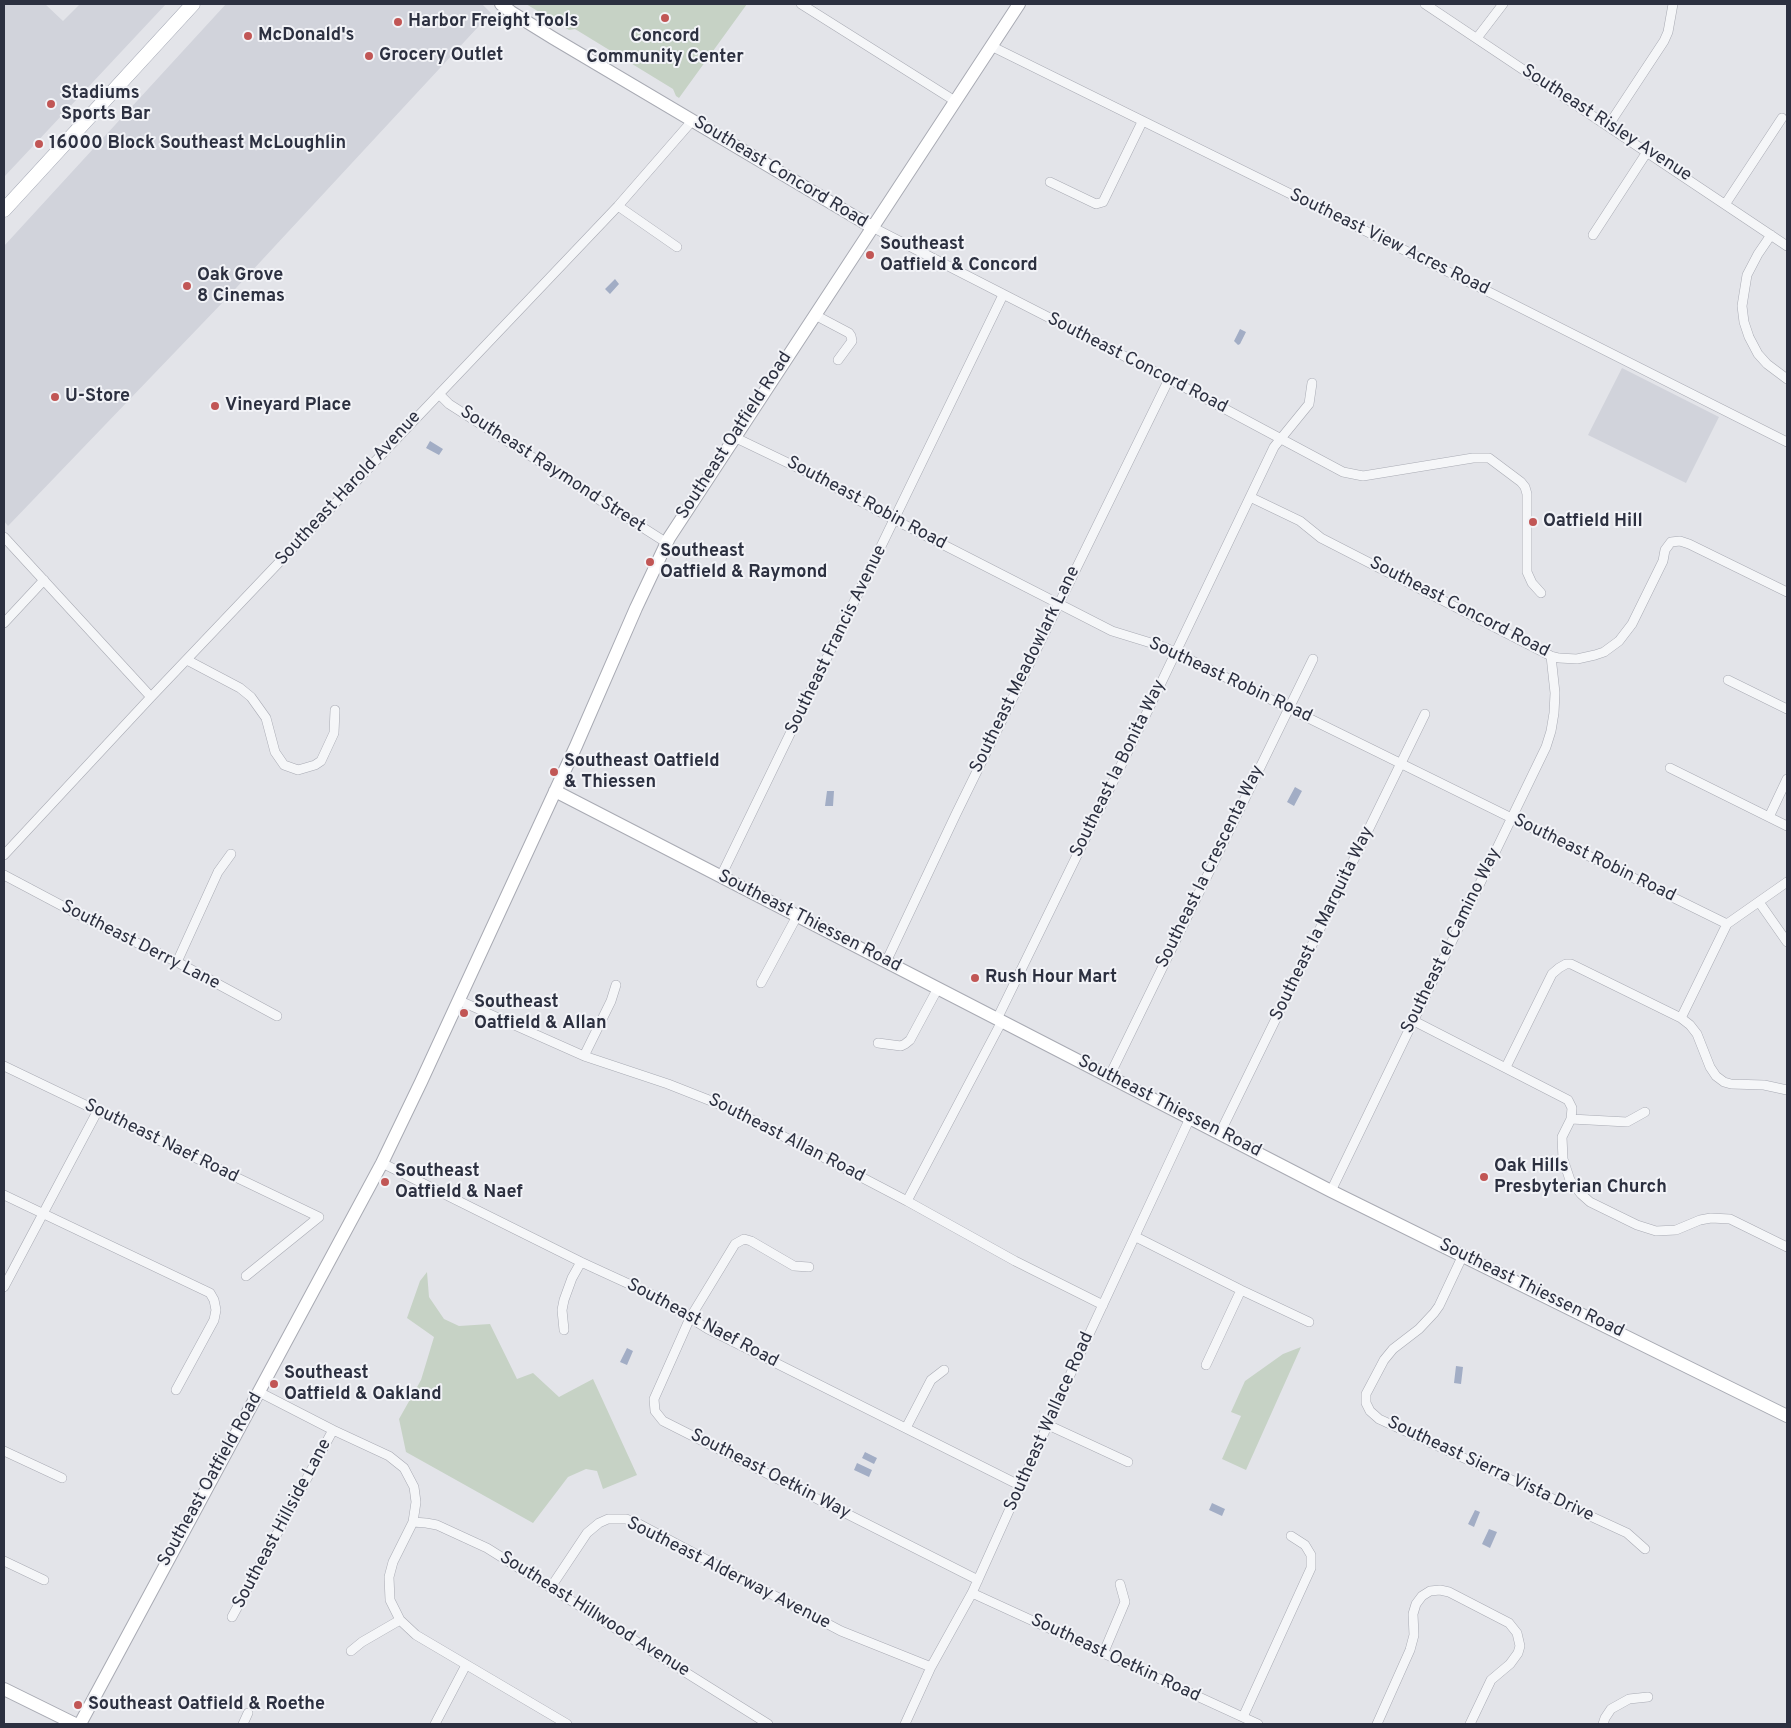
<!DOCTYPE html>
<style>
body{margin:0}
#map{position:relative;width:1791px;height:1728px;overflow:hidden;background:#e3e4e9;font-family:Overpass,sans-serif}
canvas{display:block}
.frame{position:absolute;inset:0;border:5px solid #2c3040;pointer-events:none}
</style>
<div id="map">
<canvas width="1791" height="1728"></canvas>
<div class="frame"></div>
</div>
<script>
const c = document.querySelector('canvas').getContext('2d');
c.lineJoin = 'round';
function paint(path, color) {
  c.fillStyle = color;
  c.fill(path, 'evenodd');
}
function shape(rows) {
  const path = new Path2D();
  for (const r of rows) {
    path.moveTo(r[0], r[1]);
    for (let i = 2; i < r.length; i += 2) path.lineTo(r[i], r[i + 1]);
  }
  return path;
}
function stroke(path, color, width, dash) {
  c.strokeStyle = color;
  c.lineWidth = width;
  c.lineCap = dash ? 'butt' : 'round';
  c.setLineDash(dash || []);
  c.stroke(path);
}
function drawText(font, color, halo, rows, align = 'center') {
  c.font = font + ' Overpass,sans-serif';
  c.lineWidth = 4;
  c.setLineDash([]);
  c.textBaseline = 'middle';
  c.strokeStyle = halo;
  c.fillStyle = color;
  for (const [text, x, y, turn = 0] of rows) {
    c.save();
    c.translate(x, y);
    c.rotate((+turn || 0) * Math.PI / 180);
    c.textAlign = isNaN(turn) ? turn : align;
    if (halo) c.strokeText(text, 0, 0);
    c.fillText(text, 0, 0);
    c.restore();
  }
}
const built = shape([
 [4,4,45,4,63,21,80,4,166,4,4,177],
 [226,4,482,4,491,13,224,301,8,526,4,521,4,246],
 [1622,368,1719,417,1686,483,1588,435]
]);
const green = shape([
 [526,4,747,4,679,98,676,96,673,89,575,29,569,30],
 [427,1272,429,1297,444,1319,459,1326,490,1324,517,1379,533,1373,559,1397,593,1379,637,1475,603,1489,597,1471,586,1469,568,1477,533,1523,406,1452,399,1419,421,1380,434,1337,407,1318,420,1281],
 [1301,1347,1246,1470,1222,1459,1241,1416,1231,1412,1245,1381,1283,1354]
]);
const water = shape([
 [615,279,619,284,610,294,605,289],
 [1240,329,1246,332,1240,344,1238,345,1234,341],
 [430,441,443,449,439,455,426,448],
 [1295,787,1302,791,1294,806,1287,802],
 [827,791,834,791,833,806,825,806],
 [627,1348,633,1351,627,1365,620,1362],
 [1456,1366,1463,1367,1461,1384,1454,1383],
 [865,1452,877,1458,874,1464,862,1458],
 [857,1463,872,1470,869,1477,854,1470],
 [1212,1503,1225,1509,1222,1516,1209,1510],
 [1475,1510,1480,1512,1474,1527,1468,1524],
 [1489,1529,1497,1532,1490,1548,1482,1544]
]);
const street = shape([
 [801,4,955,101],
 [1425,4,1787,246],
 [1477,38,1503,4],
 [991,46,1491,293,1787,442],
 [1608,126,1664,41,1668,32,1673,4],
 [1050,182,1096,204,1103,202,1142,122],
 [1726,203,1782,118],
 [618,206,677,247],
 [872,227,1169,379,1343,472,1363,476,1473,458,1489,458,1521,482,1525,487,1527,494,1527,572,1532,583,1541,593],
 [1593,235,1647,152],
 [1771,235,1758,254,1747,275,1742,306,1744,322,1749,337,1758,354,1767,364,1787,379],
 [815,315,849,333,851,336,852,341,838,360],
 [439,394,449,404,667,543],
 [734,437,813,475,895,520,1112,631,1164,647,1727,924],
 [1250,497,1300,521,1321,538,1551,656,1559,658,1577,659,1595,655,1604,652,1619,641,1632,624,1663,561,1665,550,1671,542,1680,541,1689,544,1787,592],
 [4,537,151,697],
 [4,623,44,580],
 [187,660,240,688,251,697,266,718,275,752,284,765,298,770,315,765,321,761,334,733,335,710],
 [1728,680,1787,709],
 [1670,768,1787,826],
 [1769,817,1787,779],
 [4,855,151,697,618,206,692,121],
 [4,875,87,919,177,962,277,1016],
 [721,876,1003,295],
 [1759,902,1787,942],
 [177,962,218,872,231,854],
 [886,962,956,814,1169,379],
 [761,983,797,916],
 [458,1000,584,1056,668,1084,729,1108,907,1201,1015,1261,1103,1305],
 [1681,1018,1727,924,1787,882],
 [997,1019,1152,702,1274,447,1309,404,1312,383],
 [1414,1021,1568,1100,1572,1108,1571,1119,1562,1137,1563,1159,1570,1180,1581,1194,1590,1202,1637,1225,1656,1231,1676,1230,1700,1220,1711,1218,1730,1219,1787,1247],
 [878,1043,901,1046,905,1044,910,1040,938,988],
 [584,1056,611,1001,616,985],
 [4,1066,319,1217,246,1276],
 [1506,1067,1552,974,1559,968,1566,964,1571,964,1681,1018,1690,1025,1697,1034,1710,1067,1716,1076,1724,1082,1731,1084,1764,1085,1787,1090],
 [1109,1077,1313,659],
 [1571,1119,1627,1122,1645,1112],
 [1220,1133,1425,714],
 [382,1163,581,1262,655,1296,708,1329,1021,1486],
 [1331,1191,1546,747,1551,731,1554,713,1555,693,1551,656],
 [4,1195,210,1293,214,1300,216,1310,214,1320,176,1390],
 [907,1201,1002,1021],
 [1136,1237,1241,1290,1309,1322],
 [1463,1255,1439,1306,1434,1313,1419,1329,1393,1349,1384,1360,1366,1394,1366,1403,1370,1411,1379,1419,1627,1533,1645,1549],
 [809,1267,794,1266,751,1241,744,1239,735,1244,690,1318,654,1399,655,1411,663,1421,978,1580],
 [4,1287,97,1112],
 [564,1330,562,1310,564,1300,572,1278,581,1262],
 [1206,1365,1241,1290],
 [259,1392,333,1430,389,1456,404,1468,414,1487,416,1502,413,1522,393,1562,389,1577,390,1600,400,1620,416,1635,567,1724],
 [1048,1425,1128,1462],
 [906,1428,931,1380,944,1370],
 [4,1451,62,1478],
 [413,1522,426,1523,437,1525,487,1548,768,1724],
 [4,1561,44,1580],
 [551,1587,587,1533,599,1523,608,1519,626,1519,637,1523,841,1631,931,1667],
 [972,1593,1258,1724],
 [232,1617,333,1430],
 [351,1651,362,1642,400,1620],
 [1103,1654,1125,1602,1120,1584],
 [1243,1717,1311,1568,1311,1555,1305,1545,1291,1536],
 [243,1724,248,1713],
 [435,1724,466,1665],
 [905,1724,931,1667,972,1593,1071,1373,1190,1118],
 [1377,1724,1410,1650,1414,1635,1413,1614,1416,1604,1422,1596,1430,1591,1440,1590,1449,1592,1509,1623,1517,1633,1520,1646,1518,1653,1510,1664,1491,1680,1470,1724],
 [1603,1724,1605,1718,1611,1709,1629,1699,1648,1697]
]);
const secondary = shape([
 [501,4,511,12,553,38,872,227],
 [555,791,1331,1191,1787,1416],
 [4,1689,75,1724],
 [80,1724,382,1163,421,1082,576,746,636,608,669,538,1019,4]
]);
const primary = shape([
 [4,210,193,4]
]);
const markers = [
 [665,18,5,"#c15655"],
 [398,22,5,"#c15655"],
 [248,36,5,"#c15655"],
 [369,56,5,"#c15655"],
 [51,104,5,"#c15655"],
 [39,144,5,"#c15655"],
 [870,255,5,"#c15655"],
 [187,286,5,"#c15655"],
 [55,397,5,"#c15655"],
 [215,406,5,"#c15655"],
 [1533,522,5,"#c15655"],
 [650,562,5,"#c15655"],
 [554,772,5,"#c15655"],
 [975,978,5,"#c15655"],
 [464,1013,5,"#c15655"],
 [1484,1177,5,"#c15655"],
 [385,1182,5,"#c15655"],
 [274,1384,5,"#c15655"],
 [78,1705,5,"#c15655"]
];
const poiNames = [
 ["Harbor Freight Tools",408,22],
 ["McDonald's",258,36],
 ["Concord",665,37,"center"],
 ["Community Center",665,58,"center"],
 ["Grocery Outlet",379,56],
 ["Stadiums",61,94],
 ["Sports Bar",61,115],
 ["16000 Block Southeast McLoughlin",49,144],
 ["Southeast",880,245],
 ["Oatfield & Concord",880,266],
 ["Oak Grove",197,276],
 ["8 Cinemas",197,297],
 ["U-Store",65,397],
 ["Vineyard Place",225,406],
 ["Oatfield Hill",1543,522],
 ["Southeast",660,552],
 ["Oatfield & Raymond",660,573],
 ["Southeast Oatfield",564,762],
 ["& Thiessen",564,783],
 ["Rush Hour Mart",985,978],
 ["Southeast",474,1003],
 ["Oatfield & Allan",474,1024],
 ["Oak Hills",1494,1167],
 ["Presbyterian Church",1494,1188],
 ["Southeast",395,1172],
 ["Oatfield & Naef",395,1193],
 ["Southeast",284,1374],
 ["Oatfield & Oakland",284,1395],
 ["Southeast Oatfield & Roethe",88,1705]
];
const streetNames = [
 ["Southeast Risley Avenue",1606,124,33],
 ["Southeast Concord Road",780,173,31],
 ["Southeast View Acres Road",1389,243,26],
 ["Southeast Concord Road",1137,364,27],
 ["Southeast Oatfield Road",735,436,-57],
 ["Southeast Raymond Street",552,470,33],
 ["Southeast Harold Avenue",349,489,-47],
 ["Southeast Robin Road",866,504,28],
 ["Southeast Concord Road",1459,608,27],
 ["Southeast Francis Avenue",837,640,-64],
 ["Southeast Meadowlark Lane",1026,670,-64],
 ["Southeast Robin Road",1230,681,25],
 ["Southeast la Bonita Way",1119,769,-64],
 ["Southeast Robin Road",1594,859,26],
 ["Southeast la Crescenta Way",1211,867,-64],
 ["Southeast Thiessen Road",809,922,27],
 ["Southeast la Marquita Way",1323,924,-64],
 ["Southeast el Camino Way",1452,941,-64],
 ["Southeast Derry Lane",140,946,27],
 ["Southeast Thiessen Road",1169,1107,27],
 ["Southeast Allan Road",786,1139,27],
 ["Southeast Naef Road",161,1142,26],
 ["Southeast Thiessen Road",1531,1289,26],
 ["Southeast Naef Road",702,1324,28],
 ["Southeast Wallace Road",1050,1422,-66],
 ["Southeast Sierra Vista Drive",1490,1470,25],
 ["Southeast Oetkin Way",770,1475,27],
 ["Southeast Oatfield Road",211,1480,-61],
 ["Southeast Hillside Lane",283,1524,-62],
 ["Southeast Alderway Avenue",728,1574,27],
 ["Southeast Hillwood Avenue",594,1615,32],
 ["Southeast Oetkin Road",1115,1659,25]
];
paint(built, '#d1d3db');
paint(green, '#c6d2c5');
paint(water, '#a2adc5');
stroke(street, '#a8aab3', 10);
stroke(secondary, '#a8aab3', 14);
stroke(primary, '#a3a7b4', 15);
stroke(street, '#f5f6f8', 9);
stroke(secondary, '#fff', 12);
stroke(primary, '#fff', 14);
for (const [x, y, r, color] of markers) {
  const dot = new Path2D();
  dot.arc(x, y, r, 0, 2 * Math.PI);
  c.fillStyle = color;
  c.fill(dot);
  stroke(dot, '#f2f3f7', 2);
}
drawText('bold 18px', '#2c3040', '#f2f3f7', poiNames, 'left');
drawText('18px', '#2c3040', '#f2f3f7', streetNames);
</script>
